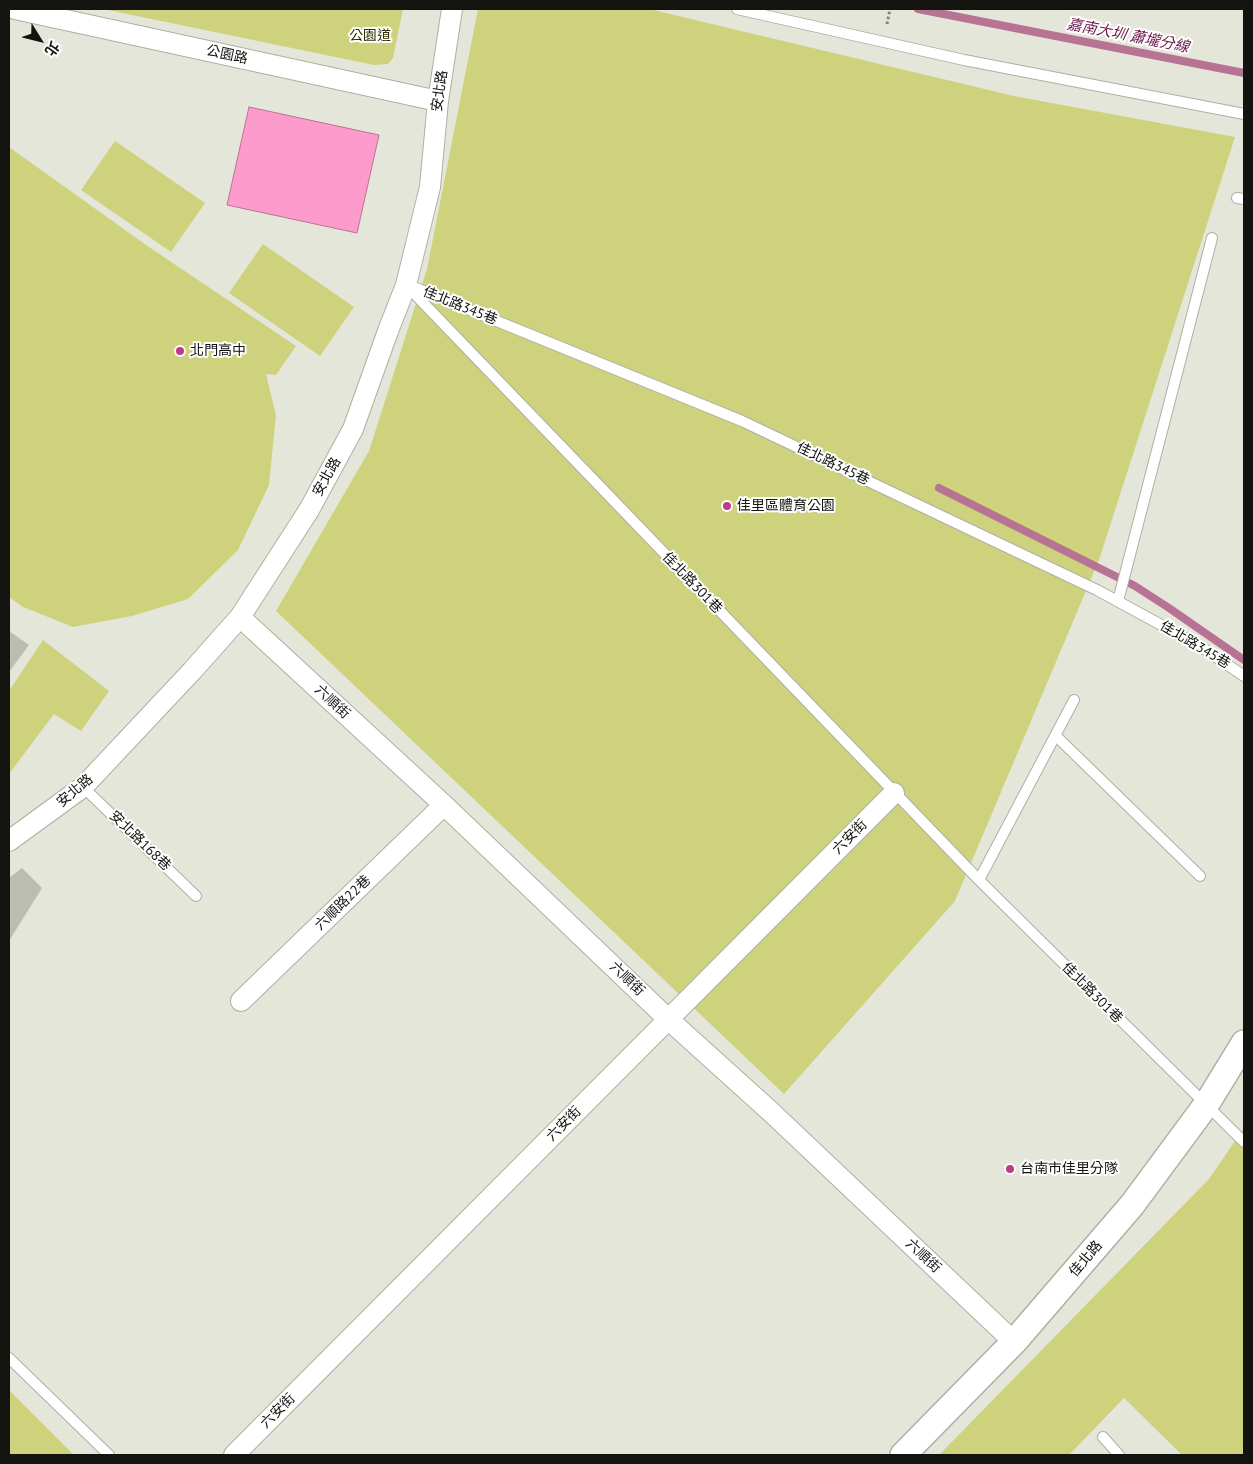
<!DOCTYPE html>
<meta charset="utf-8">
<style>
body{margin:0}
#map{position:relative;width:1253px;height:1464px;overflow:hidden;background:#e5e6da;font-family:"PT Sans","Noto Sans TC",sans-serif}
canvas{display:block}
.frame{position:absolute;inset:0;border:10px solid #131310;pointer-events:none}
.north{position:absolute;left:15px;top:15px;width:50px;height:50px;-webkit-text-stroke:4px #fff;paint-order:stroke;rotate:126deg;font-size:14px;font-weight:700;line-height:20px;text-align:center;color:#131310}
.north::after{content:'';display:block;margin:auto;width:18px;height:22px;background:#131310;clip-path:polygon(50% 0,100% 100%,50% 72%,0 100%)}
</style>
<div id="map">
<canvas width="1253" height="1464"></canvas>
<div class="frame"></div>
<div class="north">北</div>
</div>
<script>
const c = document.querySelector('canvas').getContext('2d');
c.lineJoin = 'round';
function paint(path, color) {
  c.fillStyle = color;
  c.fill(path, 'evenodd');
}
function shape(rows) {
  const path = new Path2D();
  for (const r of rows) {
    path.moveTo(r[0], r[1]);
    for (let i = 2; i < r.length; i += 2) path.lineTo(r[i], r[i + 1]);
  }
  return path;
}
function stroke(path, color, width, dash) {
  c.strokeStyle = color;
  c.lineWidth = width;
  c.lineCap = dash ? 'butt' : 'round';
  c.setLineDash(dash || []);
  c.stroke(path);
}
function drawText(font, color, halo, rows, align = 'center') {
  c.font = font + ' "PT Sans","Noto Sans TC",sans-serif';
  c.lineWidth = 4;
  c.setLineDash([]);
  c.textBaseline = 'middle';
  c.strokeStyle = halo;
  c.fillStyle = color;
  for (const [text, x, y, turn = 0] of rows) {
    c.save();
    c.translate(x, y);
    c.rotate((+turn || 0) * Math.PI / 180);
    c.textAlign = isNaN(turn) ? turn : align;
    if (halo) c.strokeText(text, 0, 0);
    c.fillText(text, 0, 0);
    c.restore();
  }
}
const green = shape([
 [103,9,403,9,393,58,388,64,374,65],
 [478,9,649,9,1014,96,1235,137,1099,560,955,901,784,1094,276,611,369,451,427,269],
 [115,141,205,203,171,252,81,190],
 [9,147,146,245,296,346,276,375,266,374,276,415,269,485,238,550,188,599,132,616,73,627,23,607,9,597],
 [263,244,354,307,320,356,229,293],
 [43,640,109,691,81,731,54,714,9,774,9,691],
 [1244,1128,1244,1455,1182,1455,1124,1398,1069,1455,939,1455,1209,1179],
 [9,1390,74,1455,9,1455]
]);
const water = shape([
 [249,107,379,135,357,233,227,205,249,107]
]);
const stream = shape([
 [918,9,1244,73],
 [939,488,1135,586,1169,608,1244,660]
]);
const building = shape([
 [9,631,29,645,9,672],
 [22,868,42,888,9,941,9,878]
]);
const path = shape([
 [887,24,890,9]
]);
const service = shape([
 [737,9,964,60,1244,114],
 [1237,198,1244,199],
 [406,285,979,880,1244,1142],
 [411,286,742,421,1097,590,1200,646,1244,676],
 [1118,601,1212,238],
 [1056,736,1200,876],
 [83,787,196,896],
 [979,880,1074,700],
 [9,1358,109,1455],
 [1103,1437,1119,1455]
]);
const minor = shape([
 [15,9,438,101],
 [240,617,444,805,668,1019,771,1112,1014,1342],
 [9,841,83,787,192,671,240,617,309,510,353,429,388,331,406,285,430,187,438,101,452,9],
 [241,1001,444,805],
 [234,1455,894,793]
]);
const tertiary = shape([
 [903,1455,1014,1342,1132,1205,1206,1105,1244,1043]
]);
const markers = [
 [180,351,5,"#bd3c86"],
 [727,506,5,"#bd3c86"],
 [1010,1169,5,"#bd3c86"]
];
const parkNames = [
 ["公園道",370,36]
];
const streetNames = [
 ["公園路",227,55,12],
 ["安北路",440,91,-82],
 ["佳北路345巷",460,306,22],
 ["佳北路345巷",833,464,26],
 ["安北路",327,477,-61],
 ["佳北路301巷",692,583,46],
 ["佳北路345巷",1195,645,31],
 ["六順街",332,702,43],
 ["安北路",75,791,-40],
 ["六安街",850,837,-45],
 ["安北路168巷",140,841,44],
 ["六順路22巷",343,903,-44],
 ["六順街",627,979,44],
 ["佳北路301巷",1092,993,45],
 ["六安街",564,1124,-45],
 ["六順街",923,1256,43],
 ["佳北路",1086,1259,-49],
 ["六安街",278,1411,-45]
];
const poiNames = [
 ["北門高中",190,351],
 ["佳里區體育公園",737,506],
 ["台南市佳里分隊",1020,1169]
];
const waterNames = [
 ["嘉南大圳 蕭壠分線",1128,36,11]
];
paint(green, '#ced27d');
paint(water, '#fd9ccc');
stroke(water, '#b77394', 1);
stroke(stream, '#b77394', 8);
paint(building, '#bcbdb2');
stroke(service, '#aeafa4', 12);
stroke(minor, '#aeafa4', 22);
stroke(tertiary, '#aeafa4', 28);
stroke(path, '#83847c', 3, [2.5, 2.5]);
stroke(service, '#fff', 10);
stroke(minor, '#fff', 20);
stroke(tertiary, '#fff', 25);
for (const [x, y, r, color] of markers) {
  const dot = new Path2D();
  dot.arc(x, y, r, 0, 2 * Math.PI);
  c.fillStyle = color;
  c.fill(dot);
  stroke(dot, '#fff', 2);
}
drawText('14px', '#2e2f01', '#fff', parkNames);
drawText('14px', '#131310', '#fff', streetNames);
drawText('14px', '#131310', '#fff', poiNames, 'left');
drawText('italic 15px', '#6c184a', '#fff', waterNames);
</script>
